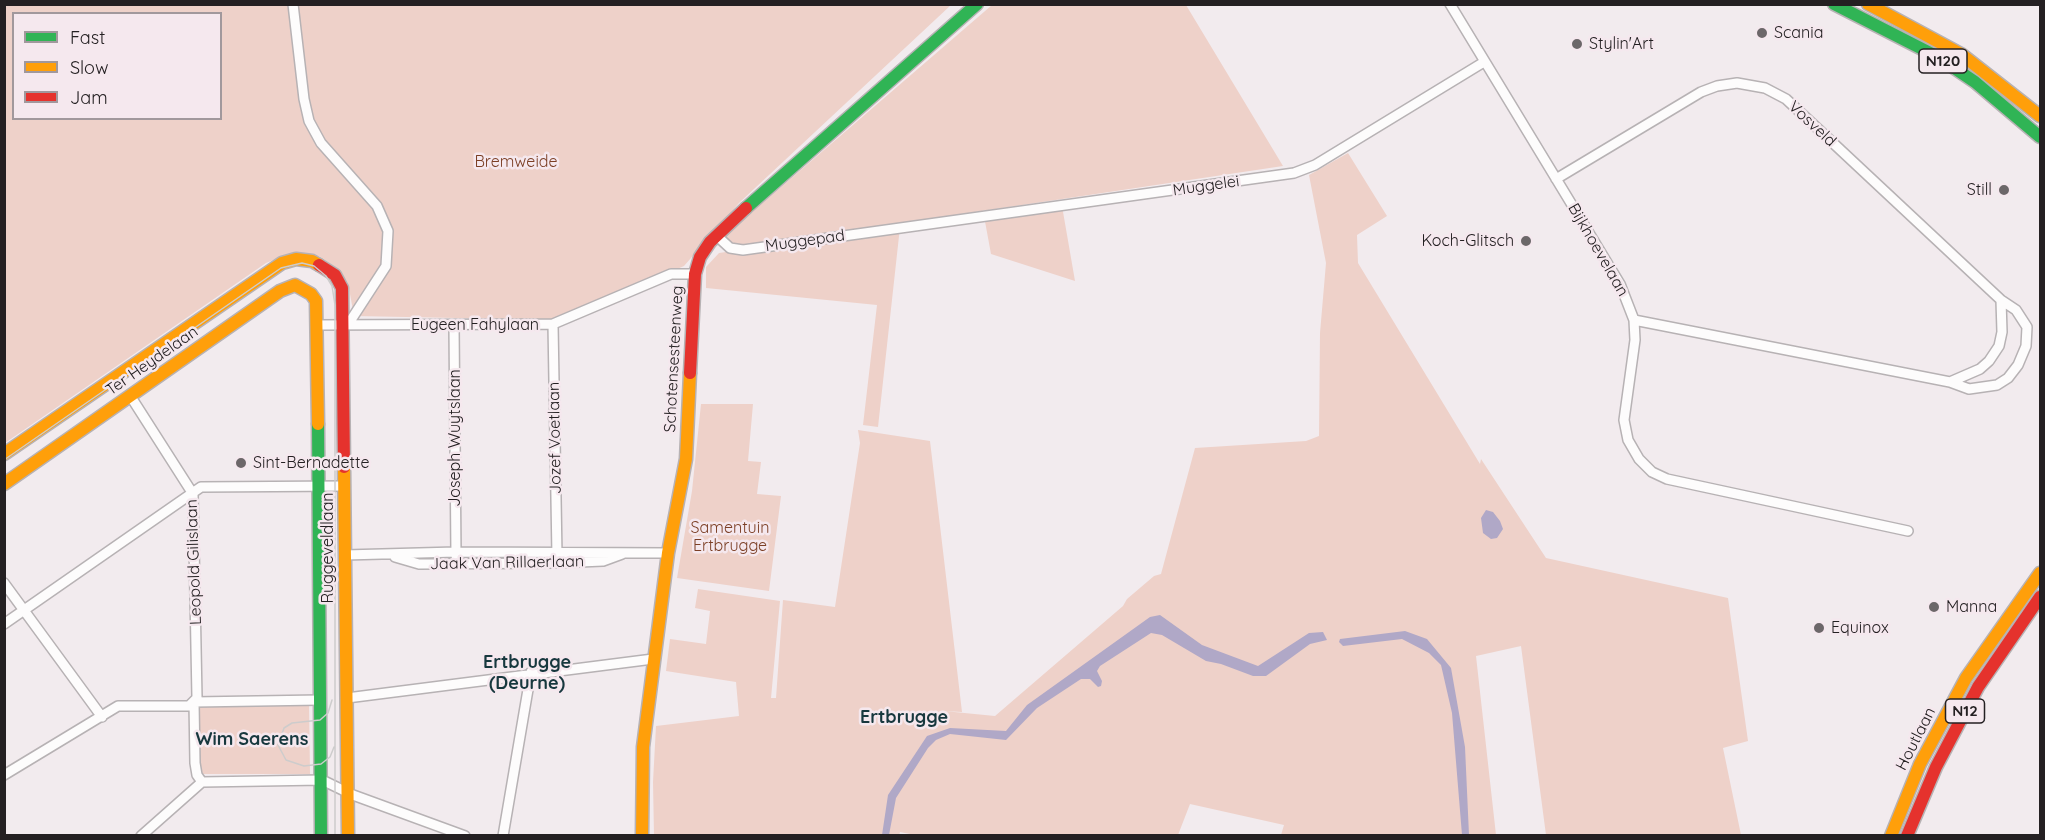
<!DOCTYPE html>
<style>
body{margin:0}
#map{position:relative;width:2045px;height:840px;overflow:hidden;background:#f2ebee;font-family:Quicksand,sans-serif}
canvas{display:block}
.frame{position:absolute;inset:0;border:6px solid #242022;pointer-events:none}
.legend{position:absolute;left:12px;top:12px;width:210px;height:108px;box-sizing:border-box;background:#f5e8ee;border:2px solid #a1989c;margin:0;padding:8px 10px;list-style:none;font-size:18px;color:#242022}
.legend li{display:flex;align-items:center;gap:12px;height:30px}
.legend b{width:30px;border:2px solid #a1989c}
</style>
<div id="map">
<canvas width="2045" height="840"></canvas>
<div class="frame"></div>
<ul class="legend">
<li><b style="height:8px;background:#30b455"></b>Fast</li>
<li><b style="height:8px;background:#ff9f0a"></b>Slow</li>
<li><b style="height:8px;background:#e5322d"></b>Jam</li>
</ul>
</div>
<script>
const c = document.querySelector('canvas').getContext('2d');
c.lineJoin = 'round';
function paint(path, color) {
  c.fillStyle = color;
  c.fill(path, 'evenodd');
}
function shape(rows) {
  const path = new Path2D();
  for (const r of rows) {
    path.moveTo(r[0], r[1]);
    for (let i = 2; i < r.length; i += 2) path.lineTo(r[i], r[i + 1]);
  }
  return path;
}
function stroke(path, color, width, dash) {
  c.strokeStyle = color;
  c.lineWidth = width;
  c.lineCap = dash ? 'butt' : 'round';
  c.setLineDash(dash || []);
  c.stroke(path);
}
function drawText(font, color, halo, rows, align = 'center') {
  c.font = font + ' Quicksand,sans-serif';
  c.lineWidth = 5;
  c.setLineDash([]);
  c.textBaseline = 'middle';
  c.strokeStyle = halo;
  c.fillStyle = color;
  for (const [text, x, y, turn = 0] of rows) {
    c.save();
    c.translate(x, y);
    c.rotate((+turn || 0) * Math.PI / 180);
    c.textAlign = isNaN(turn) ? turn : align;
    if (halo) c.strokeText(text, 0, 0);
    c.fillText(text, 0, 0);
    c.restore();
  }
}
const green = shape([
 [5,5,951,5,739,203,684,266,561,320,354,316,348,283,337,268,319,256,288,254,266,263,5,443],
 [14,14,220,14,220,118,14,118],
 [992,5,1186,5,1283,166,741,247,728,242,726,236,730,231],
 [1348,153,1387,216,1357,235,1358,263,1480,464,1481,459,1546,558,1728,598,1748,741,1723,748,1741,835,1546,835,1521,646,1476,656,1496,835,1281,835,1284,825,1190,804,1178,835,920,836,900,832,899,836,654,836,653,782,656,726,739,716,736,682,666,671,670,639,706,644,710,611,695,608,698,589,780,601,771,698,776,698,783,600,835,607,860,443,858,430,930,441,962,712,944,711,995,716,1123,606,1127,599,1154,576,1161,574,1195,448,1306,441,1319,436,1320,333,1326,263,1309,175],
 [1062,206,1075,281,991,254,984,216],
 [900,227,878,427,863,425,877,305,706,288,706,267,719,253],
 [701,404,753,404,748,461,761,462,757,494,781,496,769,591,677,578,692,491],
 [309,702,310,774,199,774,198,704]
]);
const water = shape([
 [1486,510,1493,512,1500,521,1503,529,1497,538,1491,539,1483,533,1481,518],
 [1160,615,1202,645,1258,666,1309,633,1323,632,1327,640,1310,644,1266,676,1253,676,1221,664,1206,661,1162,635,1151,633,1100,666,1097,671,1102,681,1101,686,1098,687,1090,679,1081,679,1037,708,1006,740,950,734,936,740,928,748,896,798,889,835,882,835,888,795,927,736,950,728,1006,731,1027,705,1150,617],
 [1405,631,1427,639,1451,668,1465,747,1469,835,1462,835,1452,713,1441,665,1429,653,1402,639,1343,646,1339,642,1340,639]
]);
const street = shape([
 [293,4,304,99,309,121,321,143,377,206,388,231,386,266,349,323],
 [1450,4,1620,284,1634,320,1635,340,1624,420,1628,440,1639,459,1652,472,1667,479,1908,531],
 [1556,179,1701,92,1717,86,1737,83,1765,88,1786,99,2001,300,2016,310,2027,327,2026,346,2018,365,2008,378,1997,385,1969,389,1950,382,1634,320],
 [716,235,730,248,743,250,1294,173,1315,165,1484,62],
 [553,324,557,556],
 [317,325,553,324,671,274,695,274],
 [454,325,456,556],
 [1950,382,1980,369,1989,361,1999,346,2002,332,2001,300],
 [345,555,456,552,668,553],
 [395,557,419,564,557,563,603,561,622,554],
 [4,583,102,717],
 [4,624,201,487,345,486],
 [347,698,653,659],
 [4,775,118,706,189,706,197,698,193,494,131,397],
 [202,782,322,780,353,795,465,836],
 [202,782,197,775,195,763,194,702,320,700],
 [141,836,202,782],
 [503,836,531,672]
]);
const fast = shape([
 [1834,4,1938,57,1975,82,2040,137],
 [746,208,977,4],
 [318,424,321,836]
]);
const slow = shape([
 [1868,4,1961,54,2040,116],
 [4,454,282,263,296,259,312,261,319,265],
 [344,467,348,836],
 [4,484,280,291,295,285,311,294,316,301,318,424],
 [642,836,643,747,668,553,686,459,690,373],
 [1891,836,1920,764,1966,678,2040,573]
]);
const jam = shape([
 [319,265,335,275,342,288,344,467],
 [690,373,695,274,700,257,710,242,746,208],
 [1907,836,1936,767,1978,687,2040,597]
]);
const tram = shape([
 [4,460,281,268,302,263,314,266,326,276,332,286,335,305,335,836],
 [332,700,328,713,320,720,292,723,284,728,278,745,286,760,304,766,321,764,330,757,334,747]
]);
const markers = [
 [1762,33,6,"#6c6769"],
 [1577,44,6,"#6c6769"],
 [2004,190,6,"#6c6769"],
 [1526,241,6,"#6c6769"],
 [241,463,6,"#6c6769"],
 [1934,607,6,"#6c6769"],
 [1819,628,6,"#6c6769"]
];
const shields = [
 [1943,61,48],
 [1965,711,39]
];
const shieldNames = [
 ["N120",1943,61],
 ["N12",1965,711]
];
const poiNames = [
 ["Scania",1774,33],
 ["Stylin'Art",1589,44],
 ["Still",1992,190,"right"],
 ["Koch-Glitsch",1514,241,"right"],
 ["Sint-Bernadette",253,463],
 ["Manna",1946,607],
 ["Equinox",1831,628]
];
const streetNames = [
 ["Vosveld",1812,124,43],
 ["Muggelei",1206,186,-8],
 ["Muggepad",805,241,-8],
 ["Bijkhoevelaan",1598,250,60],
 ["Eugeen Fahylaan",475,325],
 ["Schotensesteenweg",674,359,-87],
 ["Ter Heydelaan",152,361,-35],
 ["Joseph Wuytslaan",455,438,-90],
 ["Jozef Voetlaan",555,438,-91],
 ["Ruggeveldlaan",328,548,-90],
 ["Leopold Gilislaan",194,562,-92],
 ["Jaak Van Rillaerlaan",507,563,-1],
 ["Houtlaan",1916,739,-63]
];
const parkNames = [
 ["Bremweide",516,162],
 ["Samentuin",730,528],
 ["Ertbrugge",730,546]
];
const neighbourhoodNames = [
 ["Ertbrugge",527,663],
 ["(Deurne)",527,684],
 ["Ertbrugge",904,718],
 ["Wim Saerens",252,740]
];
paint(green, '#eed1c9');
paint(water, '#b0a8c7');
stroke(street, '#b7b2b4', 12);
stroke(fast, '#b7b2b4', 15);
stroke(slow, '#b7b2b4', 15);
stroke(jam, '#b7b2b4', 15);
stroke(street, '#fdfcfc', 9);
stroke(fast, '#30b455', 12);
stroke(slow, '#ff9f0a', 12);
stroke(jam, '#e5322d', 12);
stroke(tram, '#cdcccc', 1.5);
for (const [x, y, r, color] of markers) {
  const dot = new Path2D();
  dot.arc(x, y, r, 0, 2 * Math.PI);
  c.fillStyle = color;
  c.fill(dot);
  stroke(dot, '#f5e8ee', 2);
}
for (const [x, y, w] of shields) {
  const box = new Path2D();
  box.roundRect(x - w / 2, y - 12, w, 24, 4.5);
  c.fillStyle = '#f5e8ee';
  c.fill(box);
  stroke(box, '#242022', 1.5);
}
drawText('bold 15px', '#242022', null, shieldNames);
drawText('16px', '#242022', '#f5e8ee', poiNames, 'left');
drawText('16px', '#242022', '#f5e8ee', streetNames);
drawText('16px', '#7c3f25', '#f5e8ee', parkNames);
drawText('bold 18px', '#17383e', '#f5e8ee', neighbourhoodNames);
</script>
